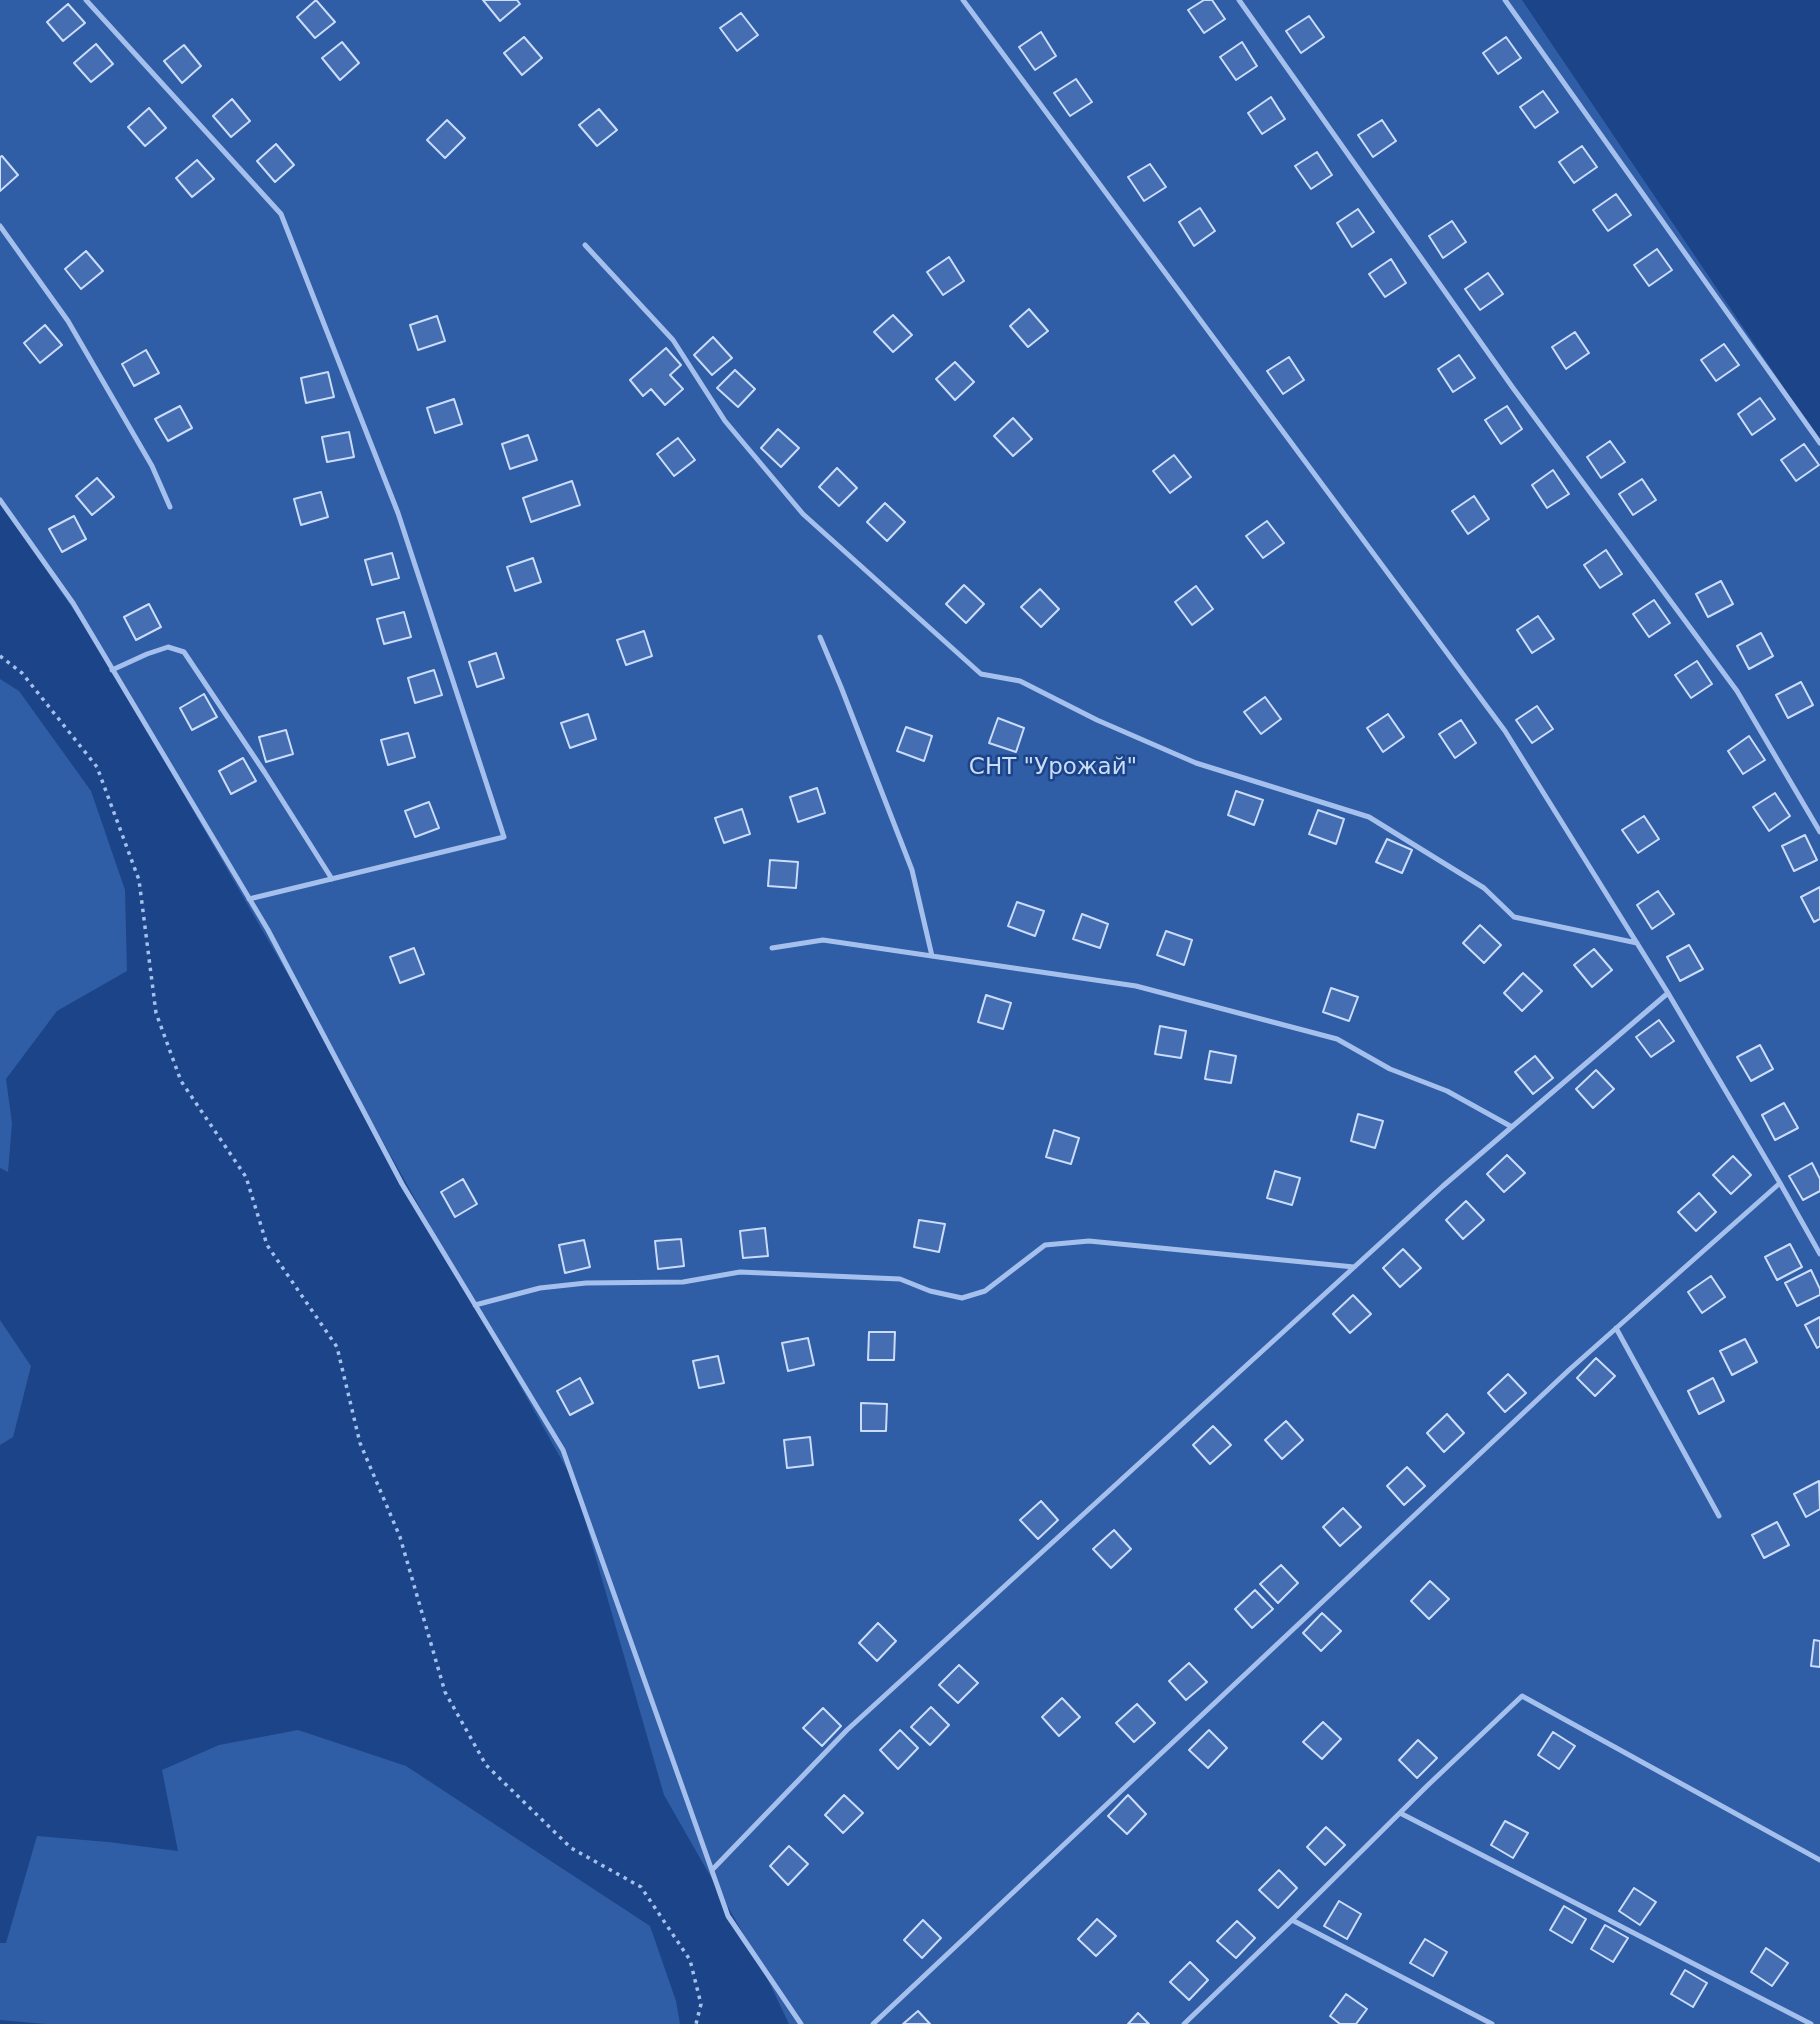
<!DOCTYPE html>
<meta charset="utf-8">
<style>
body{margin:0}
canvas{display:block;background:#1c4488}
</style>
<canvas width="1820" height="2024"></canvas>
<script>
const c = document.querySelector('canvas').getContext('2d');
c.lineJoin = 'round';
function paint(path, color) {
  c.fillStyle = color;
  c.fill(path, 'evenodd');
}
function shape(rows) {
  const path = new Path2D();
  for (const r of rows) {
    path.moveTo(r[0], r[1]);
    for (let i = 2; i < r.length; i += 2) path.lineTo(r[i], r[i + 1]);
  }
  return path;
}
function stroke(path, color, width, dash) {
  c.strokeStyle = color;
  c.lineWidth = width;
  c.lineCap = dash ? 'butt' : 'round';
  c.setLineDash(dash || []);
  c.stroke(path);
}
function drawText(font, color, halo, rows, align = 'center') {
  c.font = font + ' "DejaVu Sans",sans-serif';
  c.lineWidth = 5;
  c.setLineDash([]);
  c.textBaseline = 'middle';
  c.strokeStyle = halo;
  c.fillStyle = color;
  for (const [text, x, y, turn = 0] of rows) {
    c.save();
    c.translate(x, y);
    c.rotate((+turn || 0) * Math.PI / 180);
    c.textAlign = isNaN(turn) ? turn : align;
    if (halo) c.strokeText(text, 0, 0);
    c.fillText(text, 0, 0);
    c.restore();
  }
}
const green = shape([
 [0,0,1522,0,1820,441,1820,2024,789,2024,760,1963,664,1795,574,1482,327,1042,95,641,0,503],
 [0,679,19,691,91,791,125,890,127,971,57,1011,6,1079,12,1123,8,1172,0,1168],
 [0,1320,31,1366,13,1437,0,1445],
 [298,1730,406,1766,650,1926,676,2001,680,2024,46,2024,0,2020,0,1943,6,1943,37,1836,108,1842,178,1851,162,1770,219,1745]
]);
const building = shape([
 [316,0,335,22,315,38,297,17,316,0],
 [483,0,517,0,520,4,500,21,483,0],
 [1204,0,1212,0,1225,19,1204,33,1188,10,1204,0],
 [68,4,85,23,63,41,47,22,68,4],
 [741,13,758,35,737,51,720,28,741,13],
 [1309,16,1324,37,1301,53,1286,31,1309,16],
 [1041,32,1056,56,1035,70,1019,47,1041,32],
 [524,37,542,58,522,75,504,53,524,37],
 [1506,37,1521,58,1498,74,1483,53,1506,37],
 [342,42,359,63,340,80,322,58,342,42],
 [1242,42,1257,66,1236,80,1220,57,1242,42],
 [96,44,113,64,91,82,74,63,96,44],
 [184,45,201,66,182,83,164,61,184,45],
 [1076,79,1092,102,1070,116,1054,93,1076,79],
 [1543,91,1558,112,1535,128,1520,107,1543,91],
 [1271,97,1285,119,1262,134,1248,113,1271,97],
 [232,99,250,121,231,137,213,116,232,99],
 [149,108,166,128,145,146,128,127,149,108],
 [599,109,617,130,597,146,579,125,599,109],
 [447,120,465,138,445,158,427,140,447,120],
 [1382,120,1396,141,1373,157,1358,135,1382,120],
 [276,144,294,165,275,182,257,161,276,144],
 [1582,146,1597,167,1574,183,1559,162,1582,146],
 [1317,152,1332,175,1311,189,1295,166,1317,152],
 [2,156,18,175,0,191,0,157,2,156],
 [197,160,214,179,192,197,176,178,197,160],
 [1150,164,1166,187,1144,201,1128,177,1150,164],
 [1616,194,1631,215,1608,231,1593,210,1616,194],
 [1200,208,1215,231,1194,246,1179,222,1200,208],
 [1358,209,1374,232,1352,247,1337,223,1358,209],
 [1452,221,1466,242,1443,258,1429,236,1452,221],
 [1657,249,1672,270,1649,286,1634,265,1657,249],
 [86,251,103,271,81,289,65,269,86,251],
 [949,257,964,281,943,295,927,272,949,257],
 [1391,259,1406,283,1385,297,1369,274,1391,259],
 [1488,273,1503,294,1480,310,1465,289,1488,273],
 [1029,309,1048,331,1028,347,1010,326,1029,309],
 [893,315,912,335,893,352,874,332,893,315],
 [437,316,445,341,418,350,410,325,437,316],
 [45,325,62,345,40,363,24,343,45,325],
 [1575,332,1589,353,1566,369,1552,347,1575,332],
 [713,337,732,358,712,375,694,355,713,337],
 [1724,344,1739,365,1716,381,1701,360,1724,344],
 [666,348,681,365,670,375,683,389,665,405,651,389,643,396,630,380,666,348],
 [146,350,159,373,134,386,122,364,146,350],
 [1459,355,1475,378,1453,392,1438,369,1459,355],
 [1289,357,1304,380,1283,394,1267,371,1289,357],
 [955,362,974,382,955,400,936,379,955,362],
 [735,370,755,389,738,407,717,388,735,370],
 [328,372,334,397,306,403,301,378,328,372],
 [1760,398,1775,419,1752,435,1738,414,1760,398],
 [454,399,462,424,435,433,427,408,454,399],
 [180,406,192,428,168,441,155,419,180,406],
 [1507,406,1522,429,1501,444,1485,420,1507,406],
 [1013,418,1032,439,1013,456,994,436,1013,418],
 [778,429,799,448,781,467,761,448,778,429],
 [349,432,354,457,327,462,322,437,349,432],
 [528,435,537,460,510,469,502,444,528,435],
 [678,438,695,460,674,476,657,454,678,438],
 [1610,441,1625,462,1601,478,1587,457,1610,441],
 [1804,444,1819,465,1796,481,1781,460,1804,444],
 [1174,455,1191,477,1170,493,1153,471,1174,455],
 [837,468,857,488,839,506,819,487,837,468],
 [1553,470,1569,494,1547,508,1532,485,1553,470],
 [97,478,114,497,92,515,76,496,97,478],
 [1642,479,1656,500,1633,515,1619,494,1642,479],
 [572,481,580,505,531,522,523,498,572,481],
 [321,492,328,517,301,525,294,499,321,492],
 [1474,496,1489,519,1468,534,1452,511,1474,496],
 [885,503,905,522,887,541,867,522,885,503],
 [74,516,86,539,62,552,49,529,74,516],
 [1267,521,1284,543,1263,558,1246,536,1267,521],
 [1606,550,1622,574,1600,588,1584,565,1606,550],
 [392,553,399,578,372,585,365,560,392,553],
 [533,558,541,582,515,591,507,567,533,558],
 [1721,581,1733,604,1708,617,1696,594,1721,581],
 [964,585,984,604,966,623,946,604,964,585],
 [1196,586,1213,609,1192,625,1175,602,1196,586],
 [1040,589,1059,609,1041,627,1021,607,1040,589],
 [1654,600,1670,623,1649,637,1633,614,1654,600],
 [149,604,161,627,136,640,124,617,149,604],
 [404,612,411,637,384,644,377,619,404,612],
 [1538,616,1554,639,1532,653,1517,630,1538,616],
 [644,631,652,656,626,665,617,640,644,631],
 [1761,633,1773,656,1749,669,1737,646,1761,633],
 [496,653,504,678,477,687,469,662,496,653],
 [1697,661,1712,684,1691,698,1675,675,1697,661],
 [434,670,442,695,415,703,408,678,434,670],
 [1801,682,1813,705,1788,718,1776,695,1801,682],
 [204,694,217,717,192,730,180,708,204,694],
 [1265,697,1281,719,1261,734,1244,712,1265,697],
 [1537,706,1553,729,1532,743,1516,720,1537,706],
 [588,714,596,739,570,748,561,723,588,714],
 [1388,714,1404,737,1383,752,1367,728,1388,714],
 [998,718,1024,728,1016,752,989,743,998,718],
 [1461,720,1476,743,1455,758,1439,734,1461,720],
 [906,727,932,736,924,761,897,751,906,727],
 [286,730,293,754,266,762,259,737,286,730],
 [408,733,415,757,388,765,381,740,408,733],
 [1749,736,1765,760,1743,774,1728,751,1749,736],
 [243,758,256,781,231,794,219,771,243,758],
 [817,788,825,813,798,822,790,797,817,788],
 [1236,791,1263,800,1254,825,1228,815,1236,791],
 [1775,793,1790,816,1769,831,1753,807,1775,793],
 [429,802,439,828,415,837,405,811,429,802],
 [742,809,750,834,724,843,715,818,742,809],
 [1318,810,1344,819,1336,844,1309,834,1318,810],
 [1644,816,1659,839,1638,853,1622,830,1644,816],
 [1805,835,1817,860,1794,871,1782,846,1805,835],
 [1387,839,1412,850,1402,873,1376,862,1387,839],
 [770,860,798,862,796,888,768,886,770,860],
 [1820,887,1820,919,1814,922,1801,897,1820,887],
 [1658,891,1674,914,1652,929,1637,905,1658,891],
 [1017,902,1044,911,1035,936,1008,926,1017,902],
 [1082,914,1108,924,1100,948,1073,939,1082,914],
 [1480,925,1501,945,1484,963,1463,943,1480,925],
 [1166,931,1192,940,1184,965,1157,955,1166,931],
 [1689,945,1703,969,1680,981,1667,957,1689,945],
 [414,948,424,974,400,983,390,957,414,948],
 [1594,949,1612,970,1592,987,1574,965,1594,949],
 [1523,973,1542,991,1522,1011,1504,993,1523,973],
 [1331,988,1358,997,1349,1021,1323,1012,1331,988],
 [986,995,1011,1003,1003,1029,978,1022,986,995],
 [1659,1020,1674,1041,1651,1057,1636,1037,1659,1020],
 [1160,1026,1186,1031,1181,1058,1155,1054,1160,1026],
 [1760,1045,1773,1069,1751,1081,1737,1057,1760,1045],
 [1210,1051,1236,1056,1231,1083,1205,1079,1210,1051],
 [1535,1056,1553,1078,1533,1094,1515,1072,1535,1056],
 [1596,1070,1614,1089,1593,1108,1576,1089,1596,1070],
 [1784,1103,1798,1128,1775,1140,1762,1115,1784,1103],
 [1358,1114,1383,1121,1375,1148,1351,1141,1358,1114],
 [1054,1130,1079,1138,1071,1164,1046,1157,1054,1130],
 [1507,1155,1525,1173,1504,1192,1487,1174,1507,1155],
 [1733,1156,1751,1175,1731,1194,1713,1175,1733,1156],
 [1812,1163,1820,1179,1820,1191,1803,1200,1789,1176,1812,1163],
 [1275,1171,1300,1178,1292,1205,1267,1198,1275,1171],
 [463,1179,477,1204,455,1217,441,1192,463,1179],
 [1699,1193,1716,1212,1696,1231,1678,1212,1699,1193],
 [1466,1201,1484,1220,1463,1239,1446,1220,1466,1201],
 [919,1220,945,1224,939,1252,914,1247,919,1220],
 [765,1228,768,1256,743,1258,740,1231,765,1228],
 [681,1239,684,1266,658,1269,655,1241,681,1239],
 [584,1240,590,1267,565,1273,559,1245,584,1240],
 [1790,1244,1802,1267,1777,1280,1765,1257,1790,1244],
 [1403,1249,1421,1268,1400,1287,1383,1268,1403,1249],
 [1811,1270,1820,1289,1820,1295,1797,1306,1785,1283,1811,1270],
 [1711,1276,1725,1297,1702,1313,1688,1292,1711,1276],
 [1353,1295,1371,1314,1350,1333,1333,1314,1353,1295],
 [1820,1317,1820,1346,1817,1348,1805,1325,1820,1317],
 [869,1332,895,1332,894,1360,868,1360,869,1332],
 [808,1338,814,1365,788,1371,782,1343,808,1338],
 [1745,1339,1757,1362,1732,1375,1720,1351,1745,1339],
 [718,1356,724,1383,699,1388,693,1361,718,1356],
 [1596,1358,1615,1376,1595,1396,1577,1378,1596,1358],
 [1508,1374,1526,1393,1505,1412,1488,1393,1508,1374],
 [580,1378,593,1403,570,1415,557,1391,580,1378],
 [1713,1378,1724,1401,1699,1414,1688,1391,1713,1378],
 [861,1403,887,1404,886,1431,861,1431,861,1403],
 [1447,1414,1464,1433,1444,1452,1427,1433,1447,1414],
 [1286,1421,1303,1440,1282,1459,1265,1440,1286,1421],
 [1213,1426,1231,1445,1210,1464,1193,1445,1213,1426],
 [810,1437,813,1465,787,1468,784,1440,810,1437],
 [1407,1467,1425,1486,1404,1505,1387,1486,1407,1467],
 [1819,1481,1820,1509,1806,1517,1794,1494,1819,1481],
 [1041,1501,1058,1520,1038,1539,1020,1520,1041,1501],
 [1343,1508,1361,1527,1340,1546,1323,1527,1343,1508],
 [1777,1522,1789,1545,1764,1558,1752,1535,1777,1522],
 [1114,1530,1131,1549,1111,1568,1093,1549,1114,1530],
 [1281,1565,1298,1583,1278,1603,1260,1584,1281,1565],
 [1430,1581,1449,1599,1429,1619,1411,1601,1430,1581],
 [1255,1590,1273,1609,1252,1628,1235,1609,1255,1590],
 [1322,1613,1341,1631,1321,1651,1303,1633,1322,1613],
 [878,1623,896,1641,877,1661,859,1643,878,1623],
 [1814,1640,1820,1641,1820,1667,1811,1666,1814,1640],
 [1189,1663,1207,1682,1186,1700,1169,1681,1189,1663],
 [959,1665,978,1683,958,1703,939,1685,959,1665],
 [1062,1698,1080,1717,1059,1736,1042,1717,1062,1698],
 [1137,1704,1155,1723,1134,1742,1116,1723,1137,1704],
 [931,1707,949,1725,930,1745,911,1727,931,1707],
 [823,1708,841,1726,822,1746,803,1728,823,1708],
 [1323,1722,1341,1739,1322,1759,1303,1742,1323,1722],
 [900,1730,918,1748,898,1769,880,1750,900,1730],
 [1209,1730,1227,1748,1208,1768,1189,1750,1209,1730],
 [1553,1732,1575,1746,1559,1769,1538,1755,1553,1732],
 [1418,1740,1437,1758,1417,1778,1399,1760,1418,1740],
 [844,1795,863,1813,843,1833,825,1815,844,1795],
 [1128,1795,1146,1814,1127,1834,1108,1816,1128,1795],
 [1505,1821,1528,1833,1513,1858,1491,1845,1505,1821],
 [1326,1827,1345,1845,1325,1865,1307,1847,1326,1827],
 [789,1846,808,1864,788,1885,770,1866,789,1846],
 [1279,1870,1297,1888,1278,1908,1259,1890,1279,1870],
 [1634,1888,1656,1902,1640,1925,1619,1911,1634,1888],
 [1339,1901,1361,1914,1347,1939,1324,1926,1339,1901],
 [1564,1906,1586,1919,1572,1943,1550,1930,1564,1906],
 [1097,1919,1116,1936,1096,1956,1078,1939,1097,1919],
 [923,1920,941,1938,922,1958,904,1940,923,1920],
 [1237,1921,1255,1938,1236,1958,1217,1941,1237,1921],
 [1605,1925,1628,1938,1613,1962,1591,1949,1605,1925],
 [1425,1939,1447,1952,1433,1976,1410,1963,1425,1939],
 [1766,1948,1788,1963,1772,1986,1751,1972,1766,1948],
 [1190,1962,1208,1980,1189,2000,1170,1982,1190,1962],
 [1685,1970,1707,1983,1693,2007,1671,1994,1685,1970],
 [1346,1994,1367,2009,1356,2024,1340,2024,1330,2016,1346,1994],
 [918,2011,930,2024,903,2024,918,2011],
 [1138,2013,1149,2024,1128,2024,1138,2013]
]);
const path = shape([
 [0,656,22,673,97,767,139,880,156,1013,181,1081,246,1177,267,1245,337,1347,360,1443,400,1537,445,1692,486,1765,571,1848,641,1887,690,1960,701,2004,696,2024]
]);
const lane = shape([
 [86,0,281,214,398,513,504,837,249,899],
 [963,0,1505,731,1668,993],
 [1239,0,1513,388,1737,691,1820,832],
 [1505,0,1820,443],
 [0,226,68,321,152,466,170,507],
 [585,245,673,340,725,421,803,514,981,674,1020,681,1097,720,1196,763,1369,817,1484,888,1514,917,1637,943],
 [0,500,73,603,268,930,402,1184,563,1450,728,1916,801,2024],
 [820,637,841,687,912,870,932,956],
 [112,670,147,654,168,647,184,652,265,773,332,879],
 [772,948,823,940,1136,986,1337,1039,1390,1069,1447,1091,1512,1127],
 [475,1305,540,1288,586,1283,683,1282,740,1272,900,1279,930,1291,962,1298,985,1291,1045,1245,1089,1241,1354,1267],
 [1616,1328,1719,1516],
 [1400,1813,1811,2024],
 [712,1870,847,1730,1443,1186,1668,993,1780,1183,1820,1254],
 [1292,1920,1492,2024],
 [873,2024,1569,1370,1780,1183],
 [1184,2024,1292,1920,1427,1786,1522,1696,1820,1860]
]);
const parkNames = [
 ["СНТ \"Урожай\"",1053,768]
];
paint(green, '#2f5da6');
paint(building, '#446eb1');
stroke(building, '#cadcf9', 2);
stroke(path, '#a5c0ec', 3.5, [3.5, 5]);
stroke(lane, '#a5c0ec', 5);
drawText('23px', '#cadcf9', '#1c4488', parkNames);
</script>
